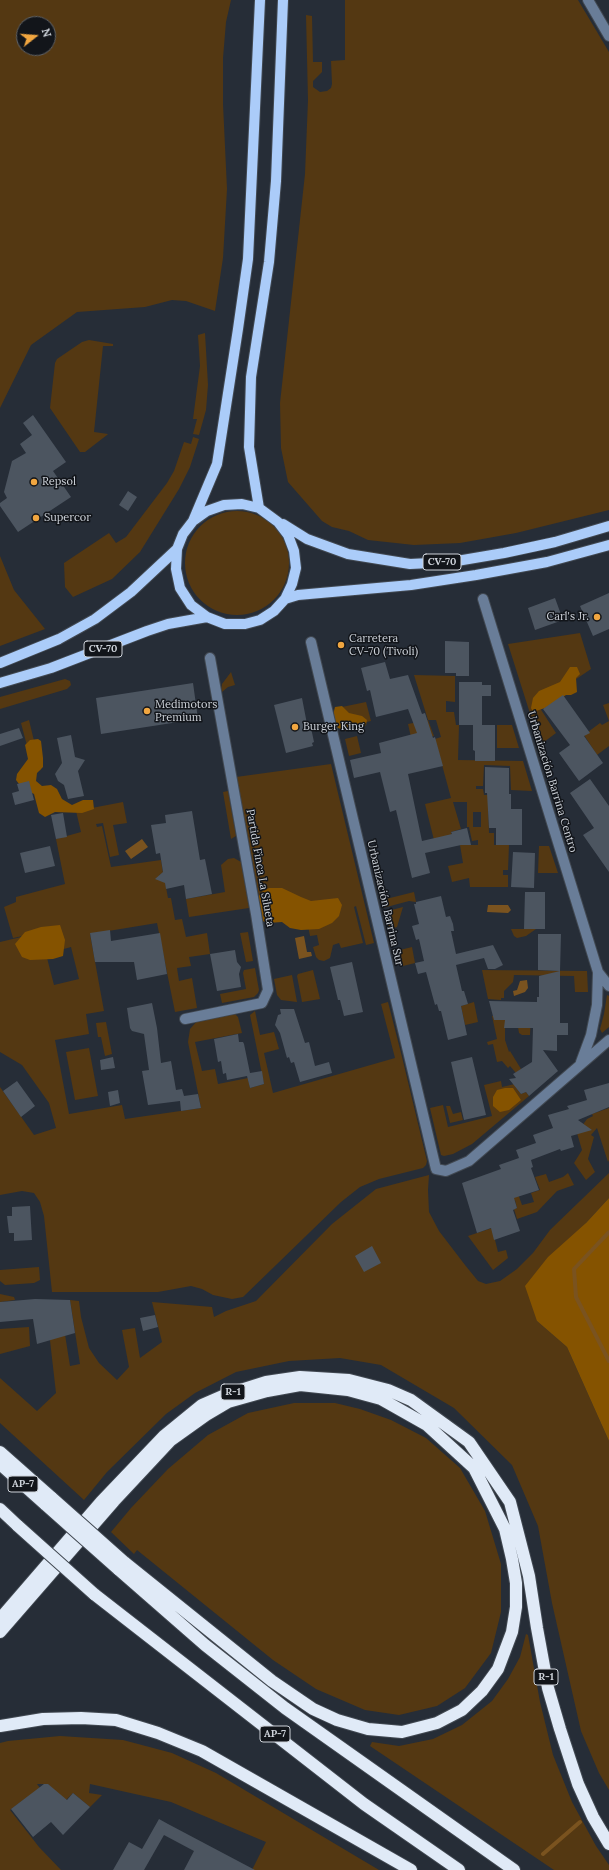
<!DOCTYPE html>
<meta charset="utf-8">
<style>
body{margin:0}
#map{position:relative;width:609px;height:1870px;overflow:hidden;background:#262d37;font-family:Lora,serif}
canvas{display:block}
.north{position:absolute;left:16px;top:16px;width:40px;height:40px;box-sizing:border-box;background:#12151a;border:1px solid #5d6167;border-radius:50%;rotate:73deg;font-size:11px;font-weight:700;line-height:16px;text-align:center;color:#ced3da}
.north::after{content:'';display:block;margin:auto;width:14px;height:18px;background:#f1a640;clip-path:polygon(50% 0,100% 100%,50% 72%,0 100%)}
</style>
<div id="map">
<canvas width="609" height="1870"></canvas>
<div class="north">N</div>
</div>
<script>
const c = document.querySelector('canvas').getContext('2d');
c.lineJoin = 'round';
function paint(path, color) {
  c.fillStyle = color;
  c.fill(path, 'evenodd');
}
function shape(rows) {
  const path = new Path2D();
  for (const r of rows) {
    if (r.length === 3) {
      path.moveTo(r[0] + r[2], r[1]);
      path.arc(r[0], r[1], r[2], 0, 2 * Math.PI);
      continue;
    }
    path.moveTo(r[0], r[1]);
    for (let i = 2; i < r.length; i += 2) path.lineTo(r[i], r[i + 1]);
  }
  return path;
}
function stroke(path, color, width, dash) {
  c.strokeStyle = color;
  c.lineWidth = width;
  c.lineCap = dash ? 'butt' : 'round';
  c.setLineDash(dash || []);
  c.stroke(path);
}
function drawText(font, color, halo, rows, align = 'center') {
  c.font = font + ' Lora,serif';
  c.lineWidth = 3;
  c.setLineDash([]);
  c.textBaseline = 'middle';
  c.strokeStyle = halo;
  c.fillStyle = color;
  for (const [text, x, y, turn = 0] of rows) {
    c.save();
    c.translate(x, y);
    c.rotate((+turn || 0) * Math.PI / 180);
    c.textAlign = isNaN(turn) ? turn : align;
    if (halo) c.strokeText(text, 0, 0);
    c.fillText(text, 0, 0);
    c.restore();
  }
}
const green = shape([
 [0,0,231,0,226,22,223,58,223,104,227,189,223,258,215,311,186,301,172,300,145,307,77,312,31,345,0,408],
 [24,24,48,24,48,48,24,48],
 [345,0,578,0,609,52,609,510,516,533,460,543,414,545,368,540,349,531,332,527,322,521,288,482,281,448,280,403,305,174,308,100,306,15,312,16,313,62,322,62,322,72,313,81,313,87,320,92,327,91,331,88,332,84,331,61,345,60],
 [205,333,208,385,206,410,199,435,193,434,197,419,193,419,200,366,198,335],
 [89,340,113,344,113,346,103,346,94,432,108,434,107,435,85,452,80,452,50,408,55,363,57,359,82,342],
 [193,437,199,439,190,467,179,489,140,552,112,579,73,597,65,587,64,563,109,533,116,543,126,537,167,483,174,471,184,442,191,444],
 [237,563,52],
 [0,556,14,590,45,629,0,646],
 [580,633,591,669,538,705,556,733,540,745,508,644],
 [231,672,235,685,228,687,222,692,221,691,222,684],
 [414,675,455,676,455,702,446,701,446,712,454,712,456,725,459,725,458,760,523,761,532,791,511,790,510,766,484,765,483,786,476,786,476,789,483,789,484,795,493,795,488,802,489,833,494,833,494,845,509,845,508,870,503,870,503,875,508,875,508,887,470,887,469,878,452,882,448,866,463,863,460,845,478,845,478,840,472,841,469,827,467,827,467,802,453,802,461,829,451,832,453,840,435,844,425,804,451,798,435,739,441,737,436,720,428,720,434,736,426,738,417,764,408,724,428,720],
 [473,812,481,812,481,827,473,827],
 [65,679,70,681,71,685,67,689,0,709,0,697],
 [366,702,371,721,342,728,337,708],
 [609,703,609,746,597,755,584,735,600,723,602,725,609,721,603,705],
 [29,720,41,770,34,772,21,723],
 [497,725,512,725,519,748,497,748],
 [357,736,361,753,349,756,345,739],
 [331,764,374,943,366,945,356,906,354,907,363,943,341,948,339,943,333,945,330,958,324,961,319,960,316,957,313,947,319,945,317,935,310,936,306,916,261,907,236,777],
 [228,791,236,836,231,839,223,792],
 [123,802,127,823,113,825,119,855,110,857,103,823,96,824,97,827,102,826,111,867,161,860,163,873,159,875,159,879,165,882,168,898,171,898,175,920,182,919,186,937,207,933,210,954,189,957,191,966,177,968,179,981,192,978,197,1008,175,1012,157,923,90,934,104,1011,86,1014,89,1034,55,1040,69,1114,122,1105,125,1119,201,1108,188,1042,190,1029,197,1021,235,1014,238,1017,242,1033,195,1042,202,1071,215,1069,218,1084,248,1078,250,1088,264,1084,250,1015,255,1011,260,1035,274,1032,279,1049,264,1053,273,1093,395,1058,381,1004,388,1002,402,1057,427,1161,426,1165,423,1168,379,1179,360,1187,341,1202,243,1297,232,1299,213,1295,202,1289,191,1286,158,1292,52,1292,44,1216,40,1202,34,1193,22,1191,0,1195,0,1087,34,1135,56,1128,49,1103,22,1065,0,1052,0,942,51,930,13,938,4,907,16,902,16,897,65,884,56,839,81,832,76,811],
 [71,947,79,979,54,985,46,954],
 [539,846,549,846,558,873,538,873],
 [234,858,241,862,249,908,189,917,186,899,225,892,221,865,228,859],
 [414,892,416,902,409,901,383,908,382,900],
 [403,907,397,927,388,930,384,912],
 [511,929,536,929,526,936,517,938,514,936],
 [248,932,253,961,246,962,240,933],
 [412,947,415,963,403,966,400,950],
 [255,968,259,990,258,993,254,997,222,1003,220,994,246,989,243,973,244,970],
 [313,970,320,999,302,1002,297,976,298,974],
 [482,970,587,971,588,992,575,992,574,976,514,975,513,982,504,991,504,998,501,998,501,1000,488,999],
 [292,975,297,1002,281,1000,277,995,274,979],
 [607,995,609,996,609,1027,602,1033,600,1029,604,1014],
 [474,1002,478,1022,465,1025,461,1006],
 [531,1013,530,1035,522,1035,519,1033,517,1021],
 [492,1016,494,1016,495,1020,505,1020,505,1040,509,1052,510,1051,521,1069,516,1073,510,1066,508,1068,502,1061,497,1062,493,1044,488,1045,487,1042,497,1039],
 [106,1022,112,1054,105,1056,101,1037,98,1037,96,1023],
 [89,1048,98,1096,75,1100,66,1052],
 [501,1081,502,1087,519,1083,515,1086,521,1094,526,1092,529,1096,472,1144,453,1154,444,1156,441,1155,430,1108,443,1105,448,1127,492,1116,484,1085],
 [446,1106,450,1106,453,1114,461,1112,463,1120,450,1123],
 [609,1108,609,1160,608,1162,597,1128,591,1135,594,1137,588,1159,595,1172,586,1180,574,1163,582,1150,577,1133,587,1119,593,1116,592,1114],
 [568,1173,574,1185,557,1191,537,1212,517,1219,514,1209,517,1208,515,1200,512,1201,517,1191,522,1205,534,1202,531,1193,540,1190,535,1177,546,1174,549,1182,563,1177],
 [609,1173,609,1198,586,1223,537,1321,567,1347,609,1441,609,1790,599,1773,581,1731,552,1603,538,1526,512,1465,454,1408,381,1365,340,1358,289,1361,236,1372,195,1393,166,1414,107,1472,84,1500,0,1423,0,1378,37,1411,56,1393,48,1323,63,1322,70,1366,80,1364,70,1300,79,1301,81,1317,89,1348,99,1363,117,1380,129,1367,122,1330,135,1328,140,1358,162,1342,152,1302,212,1307,214,1317,226,1311,256,1301,332,1224,376,1189,429,1175,428,1190,429,1212,439,1231,465,1265,478,1281,486,1284,500,1281,517,1269,533,1253,550,1230],
 [492,1228,498,1252,506,1250,508,1258,493,1270,468,1236],
 [39,1267,40,1280,34,1283,5,1285,0,1281,0,1270],
 [0,1294,14,1297,15,1300,0,1302],
 [29,1327,30,1346,0,1354,0,1329],
 [294,1403,335,1403,360,1409,391,1420,426,1438,460,1468,485,1511,501,1564,501,1612,491,1653,465,1688,437,1706,399,1715,365,1710,316,1689,273,1660,137,1550,134,1554,111,1532,131,1508,168,1469,208,1435,248,1413],
 [526,1634,528,1635,540,1702,553,1755,572,1802,596,1846,609,1865,609,1870,554,1870,370,1746,372,1742,399,1746,433,1739,462,1725,492,1701,508,1679,520,1657],
 [60,1736,123,1740,172,1753,216,1773,379,1870,252,1870,266,1842,171,1802,90,1784,89,1793,102,1795,90,1807,73,1793,64,1802,48,1784,37,1784,45,1795,33,1807,26,1798,10,1810,39,1847,61,1870,0,1870,0,1743,8,1741]
]);
const forest = shape([
 [570,667,577,667,580,674,576,678,577,692,571,695,566,695,545,708,533,712,531,708,533,698,539,691,560,682],
 [342,706,349,713,362,716,367,720,366,725,362,728,345,731,336,727,333,715,335,707],
 [38,739,41,741,43,758,43,767,37,773,36,781,42,786,51,785,57,789,62,799,72,805,83,800,93,800,94,809,82,813,55,812,45,817,39,813,34,794,22,788,16,780,17,774,28,759,25,745,30,740],
 [269,888,282,888,301,897,311,901,338,898,342,905,339,916,332,923,319,929,301,930,290,928,282,922,268,923,260,920,256,900,262,892],
 [60,925,65,940,63,956,53,959,30,960,22,957,15,944,25,932,41,927],
 [505,1088,513,1088,521,1100,509,1110,500,1112,493,1106,493,1097,497,1090],
 [609,1198,609,1441,567,1347,537,1321,525,1286,548,1257,586,1223]
]);
const water = shape([
 [142,839,148,847,131,859,125,851],
 [488,905,508,905,511,910,508,913,487,912],
 [304,936,307,952,311,952,312,956,299,959,295,938],
 [527,980,528,988,525,992,514,996,513,991,517,990,520,981]
]);
const stream = shape([
 [609,1232,574,1269,576,1297,609,1361],
 [543,1854,580,1822]
]);
const building = shape([
 [33,415,66,462,53,471,71,497,18,532,0,506,0,503,7,498,4,492,12,461,26,453,20,444,32,435,23,423],
 [128,491,137,497,128,511,119,505],
 [609,593,609,629,593,636,580,606],
 [555,598,563,620,535,630,528,608],
 [445,641,469,642,469,676,456,676,456,673,445,673],
 [385,662,390,679,408,675,422,714,425,713,433,738,435,737,443,766,408,774,422,841,452,834,451,832,467,828,471,845,461,845,425,853,430,873,412,878,396,810,390,812,380,772,354,778,350,760,381,753,379,743,417,733,408,709,376,717,370,690,367,691,361,668],
 [459,682,482,682,482,685,491,685,491,696,482,696,482,725,459,725],
 [193,683,198,719,101,734,96,698],
 [563,695,590,733,584,736,603,763,579,781,559,753,570,745,543,709],
 [302,698,307,724,310,723,314,742,312,743,313,746,286,753,274,705],
 [473,725,495,725,495,761,475,761,475,751,473,750],
 [19,728,23,738,0,746,0,734],
 [71,735,75,757,85,760,78,771,84,796,68,799,64,785,58,781,55,774,62,763,57,738],
 [485,767,509,768,509,794,511,794,511,809,522,809,522,845,496,845,496,828,489,828,487,793,485,793],
 [590,779,609,806,609,872,583,835,594,828,570,793],
 [29,781,34,800,15,805,12,793,19,791,17,784],
 [192,811,200,860,205,859,212,894,186,899,184,885,166,889,165,883,155,879,163,872,160,853,156,854,151,825,166,823,165,815],
 [63,813,67,837,56,839,51,815],
 [50,846,55,866,25,873,20,853],
 [513,852,535,853,534,888,511,887],
 [525,892,545,892,545,929,524,929],
 [441,896,446,917,450,916,453,924,454,931,451,931,456,954,493,945,503,965,495,969,488,969,484,958,456,965,462,991,464,991,468,1004,461,1006,467,1035,448,1040,441,1011,439,1011,437,1004,435,1005,426,972,418,974,415,963,424,961,419,939,416,940,412,926,419,924,414,904,416,904,416,902],
 [110,930,111,941,160,933,167,974,137,980,134,962,95,962,90,933],
 [538,934,561,934,560,971,538,970],
 [235,950,237,962,241,967,239,974,241,987,217,991,210,954],
 [352,962,363,1012,344,1016,340,1000,338,1000,330,967],
 [560,971,560,1023,568,1023,568,1035,557,1035,557,1051,543,1050,558,1071,529,1096,526,1092,521,1094,509,1079,516,1078,513,1074,532,1062,533,1028,504,1028,505,1020,494,1020,489,1001,537,1002,537,997,539,997,539,976],
 [152,1003,157,1028,161,1063,171,1061,176,1090,182,1089,184,1096,198,1094,201,1108,181,1111,180,1101,148,1105,142,1071,149,1070,144,1034,132,1031,130,1028,127,1008],
 [280,1009,294,1009,305,1043,309,1042,315,1066,329,1062,332,1073,300,1082,294,1062,291,1063,289,1057,287,1058,280,1033,275,1025,278,1015,281,1014],
 [238,1034,239,1042,243,1042,244,1044,250,1073,262,1071,264,1084,250,1088,247,1076,227,1080,226,1073,223,1074,221,1061,218,1062,214,1039],
 [113,1057,115,1068,101,1070,100,1060],
 [472,1057,486,1115,464,1120,451,1062],
 [17,1081,35,1106,21,1117,3,1091],
 [609,1083,609,1107,578,1120,592,1130,571,1136,574,1147,561,1151,560,1149,531,1160,533,1167,531,1168,539,1190,514,1198,517,1208,513,1210,520,1231,494,1240,491,1228,477,1233,462,1183,501,1169,499,1165,519,1158,516,1150,536,1143,533,1135,553,1128,548,1115,569,1109,567,1106,587,1100,584,1090],
 [118,1090,120,1103,110,1106,108,1092],
 [30,1206,32,1240,14,1241,14,1233,9,1233,7,1216,12,1216,12,1207],
 [372,1246,381,1263,364,1272,355,1256],
 [35,1299,70,1300,75,1333,37,1344,33,1319,0,1322,0,1302],
 [155,1315,158,1327,143,1331,140,1318],
 [44,1784,48,1784,67,1800,73,1793,90,1807,63,1835,51,1822,33,1837,11,1809],
 [159,1819,168,1824,255,1870,184,1870,194,1851,164,1835,144,1870,113,1870,129,1842,142,1849]
]);
const minor = shape([
 [588,0,609,36],
 [483,599,598,972,609,986],
 [311,642,436,1169,446,1171,469,1161,609,1040],
 [185,1019,262,1003,268,990,256,914,210,658],
 [581,1062,591,1035,597,1005,598,972]
]);
const major = shape([
 [259,508,249,447,251,377,269,262,276,181,283,0],
 [193,521,207,511,224,505,242,504,259,508,278,522,288,535,294,551,296,568,292,584,285,599,274,611,260,620,245,624,225,624,207,617,191,605,180,588,176,569,177,549,183,534,193,521,217,464,238,329,248,259,260,0],
 [283,524,307,539,348,554,410,564,451,562,504,553,555,542,609,526],
 [285,599,298,595,411,585,476,575,547,562,609,545],
 [0,663,59,639,95,619,131,592,177,549],
 [0,683,51,668,147,631,168,624,207,617]
]);
const highway = shape([
 [0,1452,52,1498],
 [0,1464,46,1505],
 [0,1509,18,1526],
 [118,1569,205,1645,285,1708,514,1870],
 [94,1594,364,1804,459,1870],
 [0,1619,101,1502,164,1436,202,1405,225,1395,266,1382,300,1377,349,1380,388,1390,411,1400,469,1442,510,1502,529,1576,537,1628,548,1688,560,1729,578,1784,593,1817,609,1844],
 [0,1632,114,1501,171,1440,206,1415,228,1402,267,1391,300,1385,348,1390,381,1399,427,1425,474,1468,505,1529,512,1559,516,1583,516,1607,512,1632,498,1669,482,1691,462,1710,437,1723,402,1732,368,1729,337,1720,313,1709,272,1681,124,1562],
 [0,1726,43,1719,81,1718,116,1720,158,1733,202,1751,411,1870]
]);
const highwayBridge = shape([
 [52,1498,124,1562],
 [46,1505,118,1569],
 [18,1526,94,1594]
]);
const markers = [
 [34,482,4,"#f1a640"],
 [36,518,4,"#f1a640"],
 [597,617,4,"#f1a640"],
 [341,645,4,"#f1a640"],
 [147,711,4,"#f1a640"],
 [295,727,4,"#f1a640"]
];
const shields = [
 [442,562,38],
 [103,649,38],
 [233,1392,24],
 [23,1484,30],
 [546,1677,24],
 [275,1734,30]
];
const shieldNames = [
 ["CV-70",442,562],
 ["CV-70",103,649],
 ["R-1",233,1392],
 ["AP-7",23,1484],
 ["R-1",546,1677],
 ["AP-7",275,1734]
];
const poiNames = [
 ["Repsol",42,482],
 ["Supercor",44,518],
 ["Carl's Jr.",589,617,"right"],
 ["Carretera",349,639],
 ["CV-70 (Tivoli)",349,652],
 ["Medimotors",155,705],
 ["Premium",155,718],
 ["Burger King",303,727]
];
const streetNames = [
 ["Urbanización Barrina Centro",552,782,73],
 ["Partida Finca La Silueta",260,868,80],
 ["Urbanización Barrina Sur",385,903,77]
];
paint(green, '#543812');
paint(forest, '#855300');
paint(water, '#7a531f');
stroke(stream, '#7a531f', 4);
paint(building, '#4c5560');
stroke(minor, '#414851', 12);
stroke(major, '#414851', 12);
stroke(highway, '#414851', 14);
stroke(minor, '#697d98', 10);
stroke(major, '#abccf9', 10);
stroke(highway, '#e0eaf7', 12);
stroke(highwayBridge, '#414851', 14, []);
stroke(highwayBridge, '#e0eaf7', 12);
for (const [x, y, r, color] of markers) {
  const dot = new Path2D();
  dot.arc(x, y, r, 0, 2 * Math.PI);
  c.fillStyle = color;
  c.fill(dot);
  stroke(dot, '#12151a', 1.5);
}
for (const [x, y, w] of shields) {
  const box = new Path2D();
  box.roundRect(x - w / 2, y - 8, w, 16, 3);
  c.fillStyle = '#12151a';
  c.fill(box);
  stroke(box, '#ced3da', 1);
}
drawText('bold 10px', '#ced3da', null, shieldNames);
drawText('11px', '#ced3da', '#12151a', poiNames, 'left');
drawText('11px', '#ced3da', '#12151a', streetNames);
</script>
